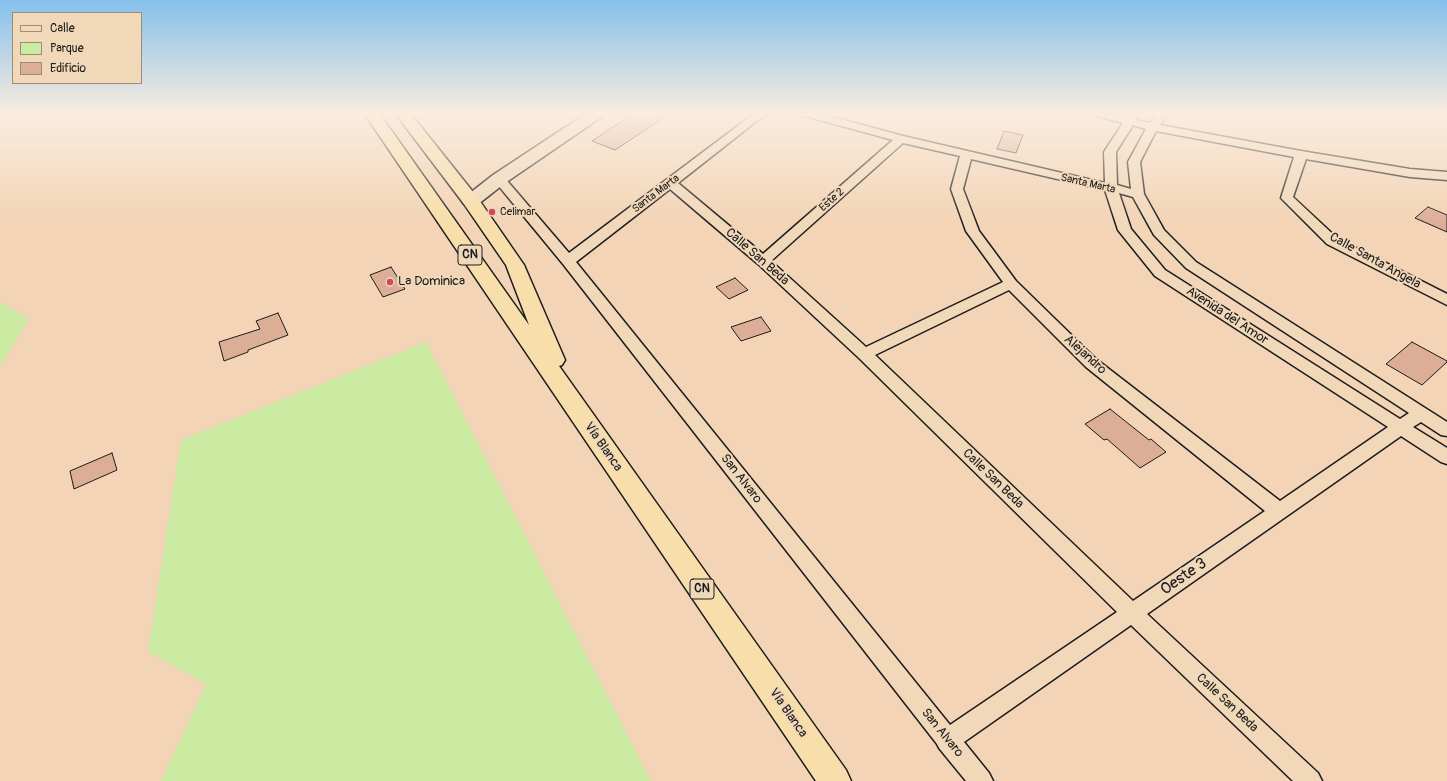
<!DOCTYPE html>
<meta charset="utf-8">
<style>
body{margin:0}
#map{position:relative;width:1447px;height:781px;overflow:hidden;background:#f3d4b6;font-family:Pangolin,sans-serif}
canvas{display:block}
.legend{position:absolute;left:12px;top:12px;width:130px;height:72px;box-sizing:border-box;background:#f1d8b9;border:1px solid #9c8d7a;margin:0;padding:5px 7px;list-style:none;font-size:12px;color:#1c1c1c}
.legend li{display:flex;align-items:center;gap:8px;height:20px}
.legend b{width:20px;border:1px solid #9c8d7a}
</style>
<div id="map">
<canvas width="1447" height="781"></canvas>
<ul class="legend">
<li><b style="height:5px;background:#f1d8b9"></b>Calle</li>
<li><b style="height:11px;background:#cbeaa2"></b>Parque</li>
<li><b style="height:11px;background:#dcae98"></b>Edificio</li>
</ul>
</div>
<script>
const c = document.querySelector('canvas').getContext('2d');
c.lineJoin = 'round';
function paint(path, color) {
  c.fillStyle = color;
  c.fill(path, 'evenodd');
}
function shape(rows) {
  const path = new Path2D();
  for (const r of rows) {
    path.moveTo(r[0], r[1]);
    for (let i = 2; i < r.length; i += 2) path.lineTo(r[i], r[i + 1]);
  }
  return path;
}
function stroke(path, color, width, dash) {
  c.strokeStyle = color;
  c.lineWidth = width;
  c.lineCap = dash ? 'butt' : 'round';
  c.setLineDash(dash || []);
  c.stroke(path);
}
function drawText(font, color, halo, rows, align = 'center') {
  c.font = font + ' Pangolin,sans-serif';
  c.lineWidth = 4;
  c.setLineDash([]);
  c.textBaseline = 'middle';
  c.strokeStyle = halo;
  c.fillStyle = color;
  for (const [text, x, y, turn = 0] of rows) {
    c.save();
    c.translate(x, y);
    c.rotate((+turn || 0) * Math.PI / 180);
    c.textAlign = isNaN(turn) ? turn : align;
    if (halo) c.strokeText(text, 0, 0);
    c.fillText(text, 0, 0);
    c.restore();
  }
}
const green = shape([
 [0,302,29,319,0,367],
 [426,342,651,781,161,781,206,684,148,652,181,440]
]);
const building = shape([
 [634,113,671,113,615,150,592,141,634,113],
 [1004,131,1023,135,1016,153,997,149,1004,131],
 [1428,207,1447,215,1447,232,1415,218,1428,207],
 [391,267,405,289,383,297,370,275,391,267],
 [735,278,748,290,729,299,716,287,735,278],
 [278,313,288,335,248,350,248,352,224,361,219,342,260,329,256,321,278,313],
 [761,317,771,331,741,341,731,327,761,317],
 [1412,342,1447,361,1447,362,1422,385,1386,364,1412,342],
 [1110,409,1149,440,1151,439,1166,452,1140,468,1107,439,1104,440,1085,424,1110,409],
 [112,453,117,470,74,489,70,471,112,453]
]);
const street = shape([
 [755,113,769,113,758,120,678,183,763,254,893,140,801,115,800,113,818,113,903,136,1105,183,1104,152,1123,123,1092,115,1091,113,1110,113,1127,117,1129,113,1140,113,1136,120,1150,123,1157,113,1168,113,1160,125,1301,151,1410,169,1447,172,1447,180,1410,177,1306,159,1293,197,1337,238,1447,294,1447,305,1327,244,1281,198,1294,157,1156,131,1140,162,1144,194,1164,230,1196,262,1447,422,1447,436,1441,435,1421,422,1413,427,1447,448,1447,464,1441,462,1401,436,1147,614,1318,773,1322,781,1293,781,1131,625,964,742,989,773,993,781,966,781,939,748,937,744,563,264,493,179,495,176,499,175,503,176,569,253,755,113],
 [1133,125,1146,129,1128,162,1131,189,1117,185,1116,152,1133,125],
 [903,143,960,156,951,189,966,231,1003,282,866,347,771,261,903,143],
 [971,159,1105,190,1118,230,1155,276,1388,427,1280,501,1096,359,1016,281,979,231,963,189,971,159],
 [670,189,758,264,859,358,1117,612,950,725,576,262,670,189],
 [1119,193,1133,197,1154,235,1186,268,1409,413,1400,419,1165,270,1131,229,1119,193],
 [1009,290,1086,367,1265,511,1133,601,875,355,1009,290]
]);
const secondary = shape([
 [587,113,605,113,603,116,505,183,477,205,471,206,465,205,462,201,465,197,493,175,587,113]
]);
const highway = shape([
 [364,113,379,113,529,325,506,265,464,204,395,113,410,113,477,197,524,265,565,360,562,365,559,366,846,770,851,781,816,781,364,113]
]);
const markers = [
 [492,212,4,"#d1495b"],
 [390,282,4,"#d1495b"]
];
const farStreetnames = [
 ["Santa Marta",1088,184,13],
 ["Santa Marta",656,194,-37],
 ["Este 2",832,200,-42]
];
const farPoinames = [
 ["Celimar",500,212]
];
const shields = [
 [470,255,24],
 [702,589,24]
];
const shieldNames = [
 ["CN",470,255],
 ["CN",702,589]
];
const streetNames = [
 ["Calle San Beda",757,257,41],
 ["Calle Santa Angela",1375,261,29],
 ["Avenida del Amor",1227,316,33],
 ["Alejandro",1085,355,42],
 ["Vía Blanca",603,447,55],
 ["San Alvaro",741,479,52],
 ["Calle San Beda",993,479,44],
 ["Calle San Beda",1227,703,43],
 ["Vía Blanca",788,713,55],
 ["San Alvaro",942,733,51]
];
const poiNames = [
 ["La Dominica",398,282]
];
const nearStreetnames = [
 ["Oeste 3",1184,577,-35]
];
paint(green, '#cbeaa2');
paint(building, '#dcae98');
stroke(building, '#1c1c1c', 1);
stroke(street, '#1c1c1c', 3);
stroke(secondary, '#1c1c1c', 3);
stroke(highway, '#1c1c1c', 3);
paint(street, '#f1d8b9');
paint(secondary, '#f1d8b9');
paint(highway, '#f8deab');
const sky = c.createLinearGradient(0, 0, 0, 223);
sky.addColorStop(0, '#85c0ec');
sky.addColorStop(0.51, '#faecde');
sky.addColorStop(1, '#faecde00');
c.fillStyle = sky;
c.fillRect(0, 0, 1447, 223);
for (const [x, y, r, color] of markers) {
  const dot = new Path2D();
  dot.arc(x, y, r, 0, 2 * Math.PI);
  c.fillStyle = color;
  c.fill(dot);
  stroke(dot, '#f1d8b9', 1.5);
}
drawText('11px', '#1c1c1c', '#f1d8b9', farStreetnames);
drawText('11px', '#1c1c1c', '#f1d8b9', farPoinames, 'left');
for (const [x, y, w] of shields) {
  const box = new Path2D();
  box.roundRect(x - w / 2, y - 10, w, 20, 3);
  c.fillStyle = '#f1d8b9';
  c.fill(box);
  stroke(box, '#1c1c1c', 1);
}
drawText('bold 12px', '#1c1c1c', null, shieldNames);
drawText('13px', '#1c1c1c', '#f1d8b9', streetNames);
drawText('13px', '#1c1c1c', '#f1d8b9', poiNames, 'left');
drawText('16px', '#1c1c1c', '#f1d8b9', nearStreetnames);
</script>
